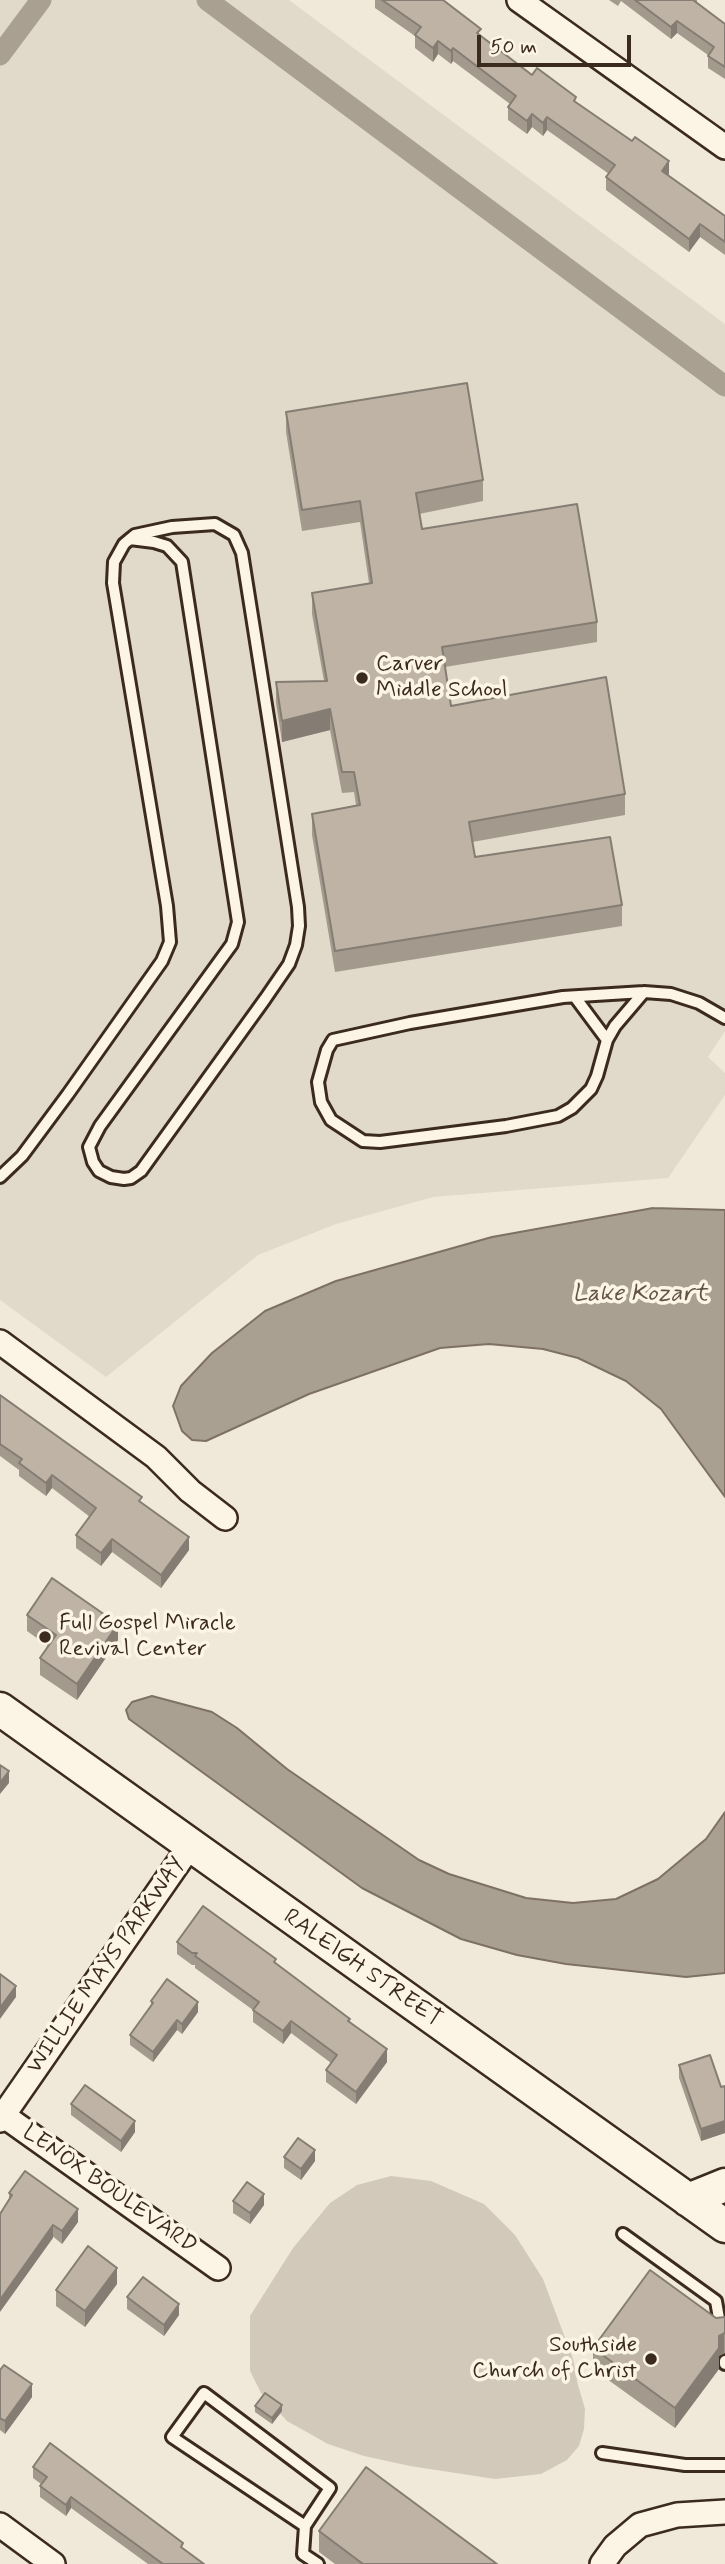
<!DOCTYPE html>
<style>
body{margin:0}
#map{position:relative;width:725px;height:2564px;overflow:hidden;background:#f0e9d9;font-family:Mynerve,sans-serif}
canvas{display:block}
.scale{position:absolute;left:477px;top:35px;width:154px;height:32px;box-sizing:border-box;border:4px solid #3b2a1e;border-top:0;padding-left:9px;font-size:21px;line-height:24px;white-space:nowrap;color:#3b2a1e;-webkit-text-stroke:5px #fcf5e5;paint-order:stroke}
</style>
<div id="map">
<canvas width="725" height="2564"></canvas>
<div class="scale">50 m</div>
</div>
<script>
const c = document.querySelector('canvas').getContext('2d');
c.lineJoin = 'round';
function paint(path, color) {
  c.fillStyle = color;
  c.fill(path, 'evenodd');
}
function shape(rows) {
  const path = new Path2D();
  for (const r of rows) {
    path.moveTo(r[0], r[1]);
    for (let i = 2; i < r.length; i += 2) path.lineTo(r[i], r[i + 1]);
  }
  return path;
}
function stroke(path, color, width, dash) {
  c.strokeStyle = color;
  c.lineWidth = width;
  c.lineCap = dash ? 'butt' : 'round';
  c.setLineDash(dash || []);
  c.stroke(path);
}
function drawText(font, color, halo, rows, align = 'center') {
  c.font = font + ' Mynerve,sans-serif';
  c.lineWidth = 7;
  c.setLineDash([]);
  c.textBaseline = 'middle';
  c.strokeStyle = halo;
  c.fillStyle = color;
  for (const [text, x, y, turn = 0] of rows) {
    c.save();
    c.translate(x, y);
    c.rotate((+turn || 0) * Math.PI / 180);
    c.textAlign = isNaN(turn) ? turn : align;
    if (halo) c.strokeText(text, 0, 0);
    c.fillText(text, 0, 0);
    c.restore();
  }
}
const built = shape([
 [0,0,289,0,725,324,725,1031,708,1057,725,1073,725,1095,668,1178,433,1197,336,1224,258,1255,106,1377,0,1300]
]);
const green = shape([
 [391,2176,431,2181,484,2204,515,2235,543,2279,573,2359,578,2385,585,2409,584,2429,579,2446,567,2460,541,2474,495,2479,410,2466,364,2456,328,2444,287,2421,261,2393,250,2371,250,2316,293,2248,330,2203,357,2185]
]);
const water = shape([
 [653,1208,725,1210,725,1497,661,1409,626,1381,578,1358,543,1349,489,1344,440,1348,309,1394,206,1441,192,1440,182,1431,173,1406,181,1386,212,1353,265,1311,336,1281,492,1237,653,1208],
 [152,1696,212,1712,237,1728,287,1769,419,1860,449,1874,526,1898,573,1903,616,1899,658,1879,706,1839,725,1812,725,1973,686,1977,566,1964,517,1955,461,1939,362,1888,129,1719,126,1710,132,1702,152,1696]
]);
const canal = shape([
 [207,0,725,386],
 [0,55,41,0]
]);
const lane = shape([
 [644,992,615,1026,607,1040,597,1076,591,1089,572,1108,558,1116,506,1126,380,1142,363,1141,331,1120,321,1102,318,1082,327,1050,333,1040,410,1023,563,997,644,992,671,994,699,1003,725,1018],
 [575,997,607,1040],
 [0,1177,22,1156,68,1094,162,961,170,942,167,906,113,583,114,562,124,544,130,539,135,535,172,527,215,524,234,535,242,553,298,907,299,926,296,945,289,964,265,999,141,1171,131,1178,124,1179,111,1177,99,1171,93,1162,89,1147,100,1126,232,944,238,922,182,562,167,546,154,542,130,539],
 [623,2234,716,2301,721,2330],
 [725,2361,725,2364],
 [602,2453,685,2465,725,2465],
 [305,2526,172,2437,204,2393,330,2488,305,2526,303,2554,318,2564]
]);
const street = shape([
 [519,0,725,147],
 [0,1342,156,1457,190,1491,225,1518],
 [0,2113,218,2268],
 [0,2120,190,1846],
 [0,2525,53,2564],
 [602,2564,615,2546,640,2525,677,2515,725,2512]
]);
const secondary = shape([
 [0,1709,725,2226],
 [688,2200,725,2185]
]);
const wall = shape([
 [375,0,443,0,481,36,532,75,576,103,669,174,668,176,725,216,725,255,700,237,689,252,606,190,606,177,609,174,547,130,543,136,532,127,527,134,508,120,508,107,510,104,453,61,451,64,438,54,433,62,415,48,415,36,375,8],
 [609,0,697,0,697,3,725,24,725,79,708,68,708,55,677,33,671,39,621,1,618,6],
 [286,412,483,480,483,501,419,514,422,529,597,622,597,642,445,667,451,706,625,794,625,815,472,842,475,857,622,905,622,926,335,972,312,835,312,814,356,805,354,792,342,793,330,730,282,742,276,703,276,682,324,681,312,614,312,593,369,583,360,522,302,531,286,432],
 [0,1395,142,1503,189,1550,161,1588,112,1552,101,1566,76,1548,76,1535,90,1517,52,1488,46,1496,19,1476,19,1470,0,1456],
 [27,1615,118,1640,77,1700,40,1675,40,1658,48,1646,27,1631],
 [177,1942,276,1964,350,2023,387,2062,356,2104,326,2082,326,2070,331,2063,291,2033,283,2044,253,2022,253,2010,195,1968,195,1965,192,1965,177,1954],
 [151,2001,198,2012,182,2034,177,2030,153,2062,130,2045,130,2035,151,2007],
 [679,2065,721,2087,725,2086,725,2133,701,2141,679,2078],
 [71,2104,135,2132,121,2152,71,2115],
 [284,2157,315,2161,301,2180,284,2168],
 [9,2193,78,2222,62,2244,9,2200],
 [233,2201,264,2205,250,2224,233,2213],
 [117,2284,85,2327,56,2306,56,2290],
 [127,2297,179,2315,164,2336,127,2309],
 [725,2317,725,2353,719,2356,719,2369,675,2428,593,2369,593,2348,716,2318],
 [0,2370,32,2397,5,2434,0,2430],
 [255,2406,282,2411,272,2424,255,2412],
 [33,2467,183,2549,204,2564,148,2564,71,2508,66,2516,40,2497,40,2486,41,2484,33,2478],
 [319,2531,497,2564,335,2564,319,2552]
]);
const shadedWall = shape([
 [677,21,677,33,671,39,671,27],
 [438,41,438,54,433,62,433,48],
 [453,48,453,61,451,64,451,51],
 [532,114,532,127,527,134,527,121],
 [547,117,547,130,543,136,543,123],
 [669,161,669,174,662,184,662,171],
 [700,224,700,237,689,252,689,239],
 [330,709,330,730,282,742,282,721],
 [52,1475,52,1488,46,1496,46,1483],
 [189,1537,189,1550,161,1588,161,1575],
 [112,1539,112,1552,101,1566,101,1553],
 [118,1624,118,1640,77,1700,77,1684],
 [9,1771,9,1783,0,1794,0,1783],
 [16,1986,16,1997,0,2019,0,2008],
 [198,2002,198,2012,182,2034,182,2024],
 [177,2020,177,2030,153,2062,153,2052],
 [291,2021,291,2033,283,2044,283,2031],
 [387,2049,387,2062,356,2104,356,2092],
 [135,2121,135,2132,121,2152,121,2141],
 [725,2121,725,2133,701,2141,701,2129],
 [315,2150,315,2161,301,2180,301,2169],
 [264,2194,264,2205,250,2224,250,2213],
 [78,2209,78,2222,62,2244,62,2231],
 [53,2225,53,2238,0,2312,0,2300],
 [117,2268,117,2284,85,2327,85,2311],
 [179,2304,179,2315,164,2336,164,2325],
 [724,2332,724,2353,719,2356,719,2369,675,2428,675,2408,719,2336],
 [32,2384,32,2397,5,2434,5,2421],
 [282,2405,282,2411,272,2424,272,2418],
 [71,2497,71,2508,66,2516,66,2505]
]);
const building = shape([
 [382,0,443,0,481,29,477,33,532,75,537,68,576,97,574,101,632,141,635,137,669,161,662,171,725,216,725,242,700,224,689,239,606,177,615,165,547,117,543,123,532,114,527,121,508,107,516,96,453,48,451,51,438,41,433,48,415,35,421,27,382,0],
 [635,0,693,0,725,24,725,67,708,56,714,47,677,21,671,27,635,0],
 [467,383,483,480,416,493,422,529,577,504,597,622,442,647,451,706,606,677,625,794,469,822,475,857,610,837,622,905,335,951,312,814,360,805,354,772,342,772,330,709,282,721,276,682,327,681,312,593,372,583,360,501,302,510,286,412,467,383],
 [0,1395,142,1497,139,1501,189,1537,161,1575,112,1539,101,1553,76,1535,96,1508,52,1475,46,1483,19,1463,22,1459,0,1444,0,1395],
 [52,1578,118,1624,77,1684,40,1658,56,1635,27,1615,52,1578],
 [0,1765,9,1771,0,1783,0,1765],
 [203,1906,276,1959,274,1962,350,2019,348,2021,387,2049,356,2092,326,2070,337,2055,291,2021,283,2031,253,2010,259,2002,195,1956,197,1953,192,1953,177,1942,203,1906],
 [0,1974,16,1986,0,2008,0,1974],
 [167,1979,198,2002,182,2024,177,2020,153,2052,130,2035,153,2003,151,2001,167,1979],
 [710,2055,721,2087,725,2086,725,2121,701,2129,679,2065,710,2055],
 [85,2085,135,2121,121,2141,71,2104,85,2085],
 [298,2138,315,2150,301,2169,284,2157,298,2138],
 [25,2171,78,2209,62,2231,53,2225,0,2300,0,2214,12,2195,9,2193,25,2171],
 [247,2182,264,2194,250,2213,233,2201,247,2182],
 [88,2246,117,2268,85,2311,56,2290,88,2246],
 [650,2270,716,2318,725,2317,725,2333,719,2336,719,2348,675,2408,593,2348,650,2270],
 [143,2277,179,2304,164,2325,127,2297,143,2277],
 [4,2365,32,2384,5,2421,0,2418,0,2370,4,2365],
 [265,2393,282,2405,272,2418,255,2406,265,2393],
 [50,2443,183,2543,181,2547,204,2564,163,2564,71,2497,66,2505,40,2486,47,2477,33,2467,50,2443],
 [366,2467,497,2564,363,2564,319,2531,366,2467]
]);
const markers = [
 [362,678,7,"#3b2a1e"],
 [45,1637,7,"#3b2a1e"],
 [651,2359,7,"#3b2a1e"]
];
const poiNames = [
 ["Carver",376,665],
 ["Middle School",376,691],
 ["Full Gospel Miracle",59,1624],
 ["Revival Center",59,1650],
 ["Southside",637,2346,"right"],
 ["Church of Christ",637,2372,"right"]
];
const streetNames = [
 ["WILLIE MAYS PARKWAY",107,1966,-55],
 ["RALEIGH STREET",362,1969,35],
 ["LENOX BOULEVARD",109,2190,35]
];
const waterNames = [
 ["Lake Kozart",640,1295]
];
paint(built, '#e1d9c9');
paint(green, '#d2c9ba');
paint(water, '#aaa091');
stroke(water, '#7e7163', 2);
stroke(canal, '#aaa091', 21);
stroke(lane, '#3b2a1e', 16);
stroke(street, '#3b2a1e', 28);
stroke(secondary, '#3b2a1e', 37);
stroke(lane, '#fcf5e5', 10);
stroke(street, '#fcf5e5', 23);
stroke(secondary, '#fcf5e5', 32);
paint(wall, '#a39a8d');
paint(shadedWall, '#857d73');
paint(building, '#beb3a4');
stroke(building, '#857d73', 2);
for (const [x, y, r, color] of markers) {
  const dot = new Path2D();
  dot.arc(x, y, r, 0, 2 * Math.PI);
  c.fillStyle = color;
  c.fill(dot);
  stroke(dot, '#fcf5e5', 2.5);
}
drawText('23px', '#3b2a1e', '#fcf5e5', poiNames, 'left');
drawText('23px', '#3b2a1e', '#fcf5e5', streetNames);
drawText('italic 24px', '#625346', '#fcf5e5', waterNames);
</script>
